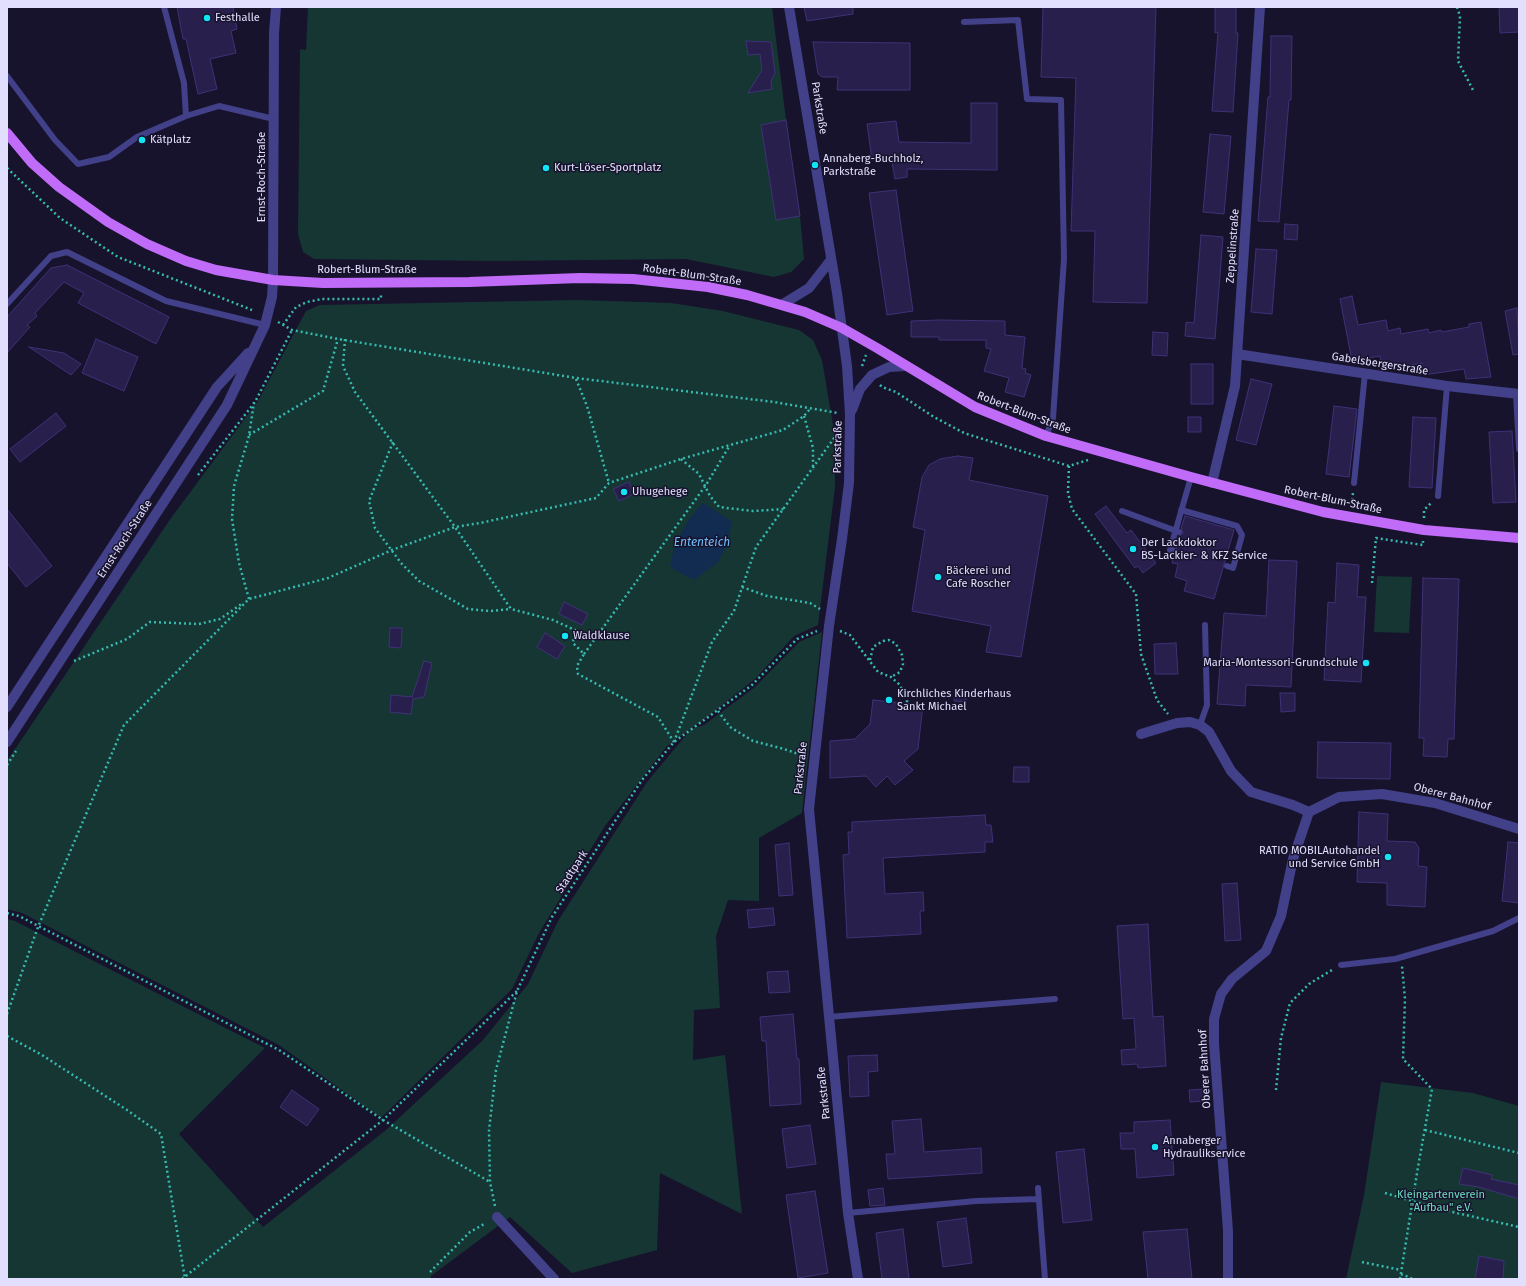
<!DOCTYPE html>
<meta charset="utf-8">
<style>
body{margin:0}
#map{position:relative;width:1526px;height:1286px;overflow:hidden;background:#17132c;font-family:"Fira Sans",sans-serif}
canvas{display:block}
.frame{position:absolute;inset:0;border:8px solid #e2dffe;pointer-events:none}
</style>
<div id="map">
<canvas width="1526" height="1286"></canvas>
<div class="frame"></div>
</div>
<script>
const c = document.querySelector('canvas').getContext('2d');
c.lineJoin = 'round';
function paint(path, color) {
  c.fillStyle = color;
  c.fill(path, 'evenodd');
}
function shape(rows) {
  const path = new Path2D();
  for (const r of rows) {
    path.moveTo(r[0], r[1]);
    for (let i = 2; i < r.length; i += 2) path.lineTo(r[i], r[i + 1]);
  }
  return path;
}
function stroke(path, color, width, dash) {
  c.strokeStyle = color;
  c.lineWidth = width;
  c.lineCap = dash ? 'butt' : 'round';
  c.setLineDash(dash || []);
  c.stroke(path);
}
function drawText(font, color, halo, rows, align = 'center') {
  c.font = font + ' "Fira Sans",sans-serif';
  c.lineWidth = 3;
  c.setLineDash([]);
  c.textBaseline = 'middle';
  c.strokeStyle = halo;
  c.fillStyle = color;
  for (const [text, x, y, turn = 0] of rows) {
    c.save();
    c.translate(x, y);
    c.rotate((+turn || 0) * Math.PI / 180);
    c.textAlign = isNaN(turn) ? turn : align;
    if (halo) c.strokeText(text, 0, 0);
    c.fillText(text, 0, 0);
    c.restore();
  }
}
const green = shape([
 [308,7,772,7,786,120,800,216,804,259,791,272,774,277,686,259,496,261,314,259,303,252,298,234,300,49,306,50],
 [578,300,671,303,723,311,799,330,813,340,822,360,834,431,835,487,818,625,794,636,755,679,702,721,667,746,605,826,539,933,512,989,381,1118,279,1045,22,913,7,909,7,761,171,518,258,401,306,311,320,305],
 [1377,576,1412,577,1409,633,1374,632],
 [822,632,802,813,759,838,759,901,728,900,716,936,720,1008,694,1010,693,1060,725,1055,742,1214,660,1173,657,1250,572,1273,510,1217,431,1276,431,1279,7,1279,7,919,15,921,265,1048,179,1134,263,1227,386,1130,483,1040,528,984,558,921,647,782,691,729,704,725,755,687,799,642],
 [1381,1082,1473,1093,1519,1106,1519,1279,1346,1279,1364,1195]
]);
const water = shape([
 [703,503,732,522,727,544,718,562,694,580,673,569,670,565,676,542,690,518]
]);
const building = shape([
 [177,7,233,7,237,29,231,31,236,53,210,59,217,89,198,94,186,39,183,39,177,7],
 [804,7,853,7,853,14,807,21,804,7],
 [1043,7,1156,7,1147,303,1093,302,1095,231,1071,231,1076,78,1041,77,1043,7],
 [1215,7,1236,7,1236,33,1238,33,1233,112,1212,111,1218,32,1215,33,1215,7],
 [1499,7,1519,7,1519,32,1500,33,1499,7],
 [1271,36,1292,36,1291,100,1289,100,1279,222,1258,221,1268,97,1270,97,1271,36],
 [746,41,771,42,775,73,771,81,772,89,748,93,762,70,760,54,748,55,746,41],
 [813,42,910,43,910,90,837,90,838,77,822,77,818,74,813,42],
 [971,103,997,103,997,170,907,169,907,177,895,179,891,157,872,160,867,124,896,121,899,142,971,143,971,103],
 [786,120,800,216,776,220,761,125,786,120],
 [1210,134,1231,136,1224,214,1203,212,1210,134],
 [896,190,913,311,887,315,869,193,896,190],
 [1285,224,1298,225,1297,240,1284,239,1285,224],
 [1201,235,1223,237,1215,339,1185,336,1186,322,1194,323,1201,235],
 [1256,249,1277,250,1272,314,1251,312,1256,249],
 [67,265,169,317,156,344,78,303,84,293,64,282,35,313,37,316,27,325,30,327,7,353,7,317,51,268,67,265],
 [1352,296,1358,325,1386,320,1388,331,1400,328,1401,334,1428,329,1429,333,1441,330,1442,332,1469,327,1469,324,1481,322,1491,377,1466,379,1464,369,1424,375,1422,363,1382,370,1380,356,1352,361,1340,299,1352,296],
 [1517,308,1519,354,1513,355,1505,311,1517,308],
 [939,320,1005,321,1005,335,1025,337,1022,368,1026,369,1025,373,1031,375,1024,397,1005,392,1009,378,984,371,991,349,986,348,986,340,939,340,939,337,911,337,911,321,939,320],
 [1153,332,1168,333,1167,356,1152,355,1153,332],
 [96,339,138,357,124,391,82,373,96,339],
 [29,347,64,353,81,364,71,375,29,347],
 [1191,364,1213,364,1213,404,1191,404,1191,364],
 [1251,379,1272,384,1256,445,1236,440,1251,379],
 [1334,406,1357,409,1349,477,1326,474,1334,406],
 [56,413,66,426,20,462,10,449,56,413],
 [1188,417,1201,417,1201,432,1188,432,1188,417],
 [1413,417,1436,418,1432,488,1409,487,1413,417],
 [1512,431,1516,502,1493,503,1489,432,1512,431],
 [958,456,973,458,969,480,1048,496,1021,657,986,652,991,626,912,611,925,530,913,527,922,477,929,465,940,459,958,456],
 [629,482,634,494,619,501,613,489,629,482],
 [1106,506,1127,533,1131,530,1156,563,1143,573,1138,566,1135,568,1095,514,1106,506],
 [7,509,52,566,26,587,7,563,7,509],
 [1185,516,1234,530,1214,599,1184,591,1187,581,1175,577,1178,564,1172,563,1174,555,1178,552,1176,547,1179,536,1183,533,1181,528,1185,516],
 [1269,560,1297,561,1291,687,1246,685,1245,706,1217,704,1224,613,1266,616,1269,560],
 [1337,563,1359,565,1357,597,1366,597,1361,682,1324,680,1328,602,1335,603,1337,563],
 [1423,578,1459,579,1454,739,1448,739,1447,757,1423,756,1424,738,1419,738,1423,578],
 [564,602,588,614,582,625,559,614,564,602],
 [390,628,402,628,401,648,389,647,390,628],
 [545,633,565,646,557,659,537,647,545,633],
 [1176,643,1178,674,1155,674,1154,644,1176,643],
 [424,661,432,663,424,697,413,699,411,714,390,712,391,695,412,697,424,661],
 [955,690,966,690,966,702,954,701,955,690],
 [1280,693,1295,693,1295,711,1281,712,1280,693],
 [873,700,923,705,918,749,904,761,913,770,895,785,887,776,876,787,866,776,830,778,830,741,855,739,870,724,873,700],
 [1318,742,1391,743,1390,779,1317,778,1318,742],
 [1014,767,1029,767,1029,782,1013,782,1014,767],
 [1359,812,1388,814,1387,841,1415,842,1419,848,1418,866,1427,867,1425,907,1387,905,1387,883,1357,882,1359,812],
 [985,815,986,825,991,825,993,842,985,842,985,852,883,858,885,894,923,892,924,911,920,911,921,934,847,938,843,855,849,854,848,832,852,832,852,822,985,815],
 [1508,842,1519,843,1519,903,1502,901,1508,842],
 [789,843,793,895,779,896,775,845,789,843],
 [1237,883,1241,940,1225,941,1222,884,1237,883],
 [773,908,775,925,749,928,747,910,773,908],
 [1148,924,1153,1017,1163,1016,1166,1066,1138,1068,1137,1064,1122,1065,1121,1050,1136,1049,1134,1018,1123,1019,1117,926,1148,924],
 [788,971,790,992,769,993,767,972,788,971],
 [793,1014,797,1059,799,1059,801,1104,770,1106,766,1041,762,1041,760,1017,793,1014],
 [877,1055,878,1071,868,1072,869,1096,850,1097,848,1056,877,1055],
 [1205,1089,1206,1101,1190,1102,1189,1090,1205,1089],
 [292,1090,319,1109,307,1126,280,1107,292,1090],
 [921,1119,924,1152,981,1148,982,1173,888,1179,886,1154,895,1154,892,1121,921,1119],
 [1170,1120,1174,1175,1137,1178,1135,1149,1121,1149,1120,1133,1134,1133,1134,1122,1170,1120],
 [810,1125,816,1164,787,1168,782,1129,810,1125],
 [1084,1149,1092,1220,1063,1223,1056,1152,1084,1149],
 [1463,1168,1492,1175,1491,1179,1519,1185,1519,1199,1479,1187,1459,1184,1463,1168],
 [883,1188,885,1205,870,1206,868,1190,883,1188],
 [815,1191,828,1273,798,1278,786,1195,815,1191],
 [966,1218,972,1263,943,1267,937,1222,966,1218],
 [903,1229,909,1279,882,1279,876,1233,903,1229],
 [1187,1229,1192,1279,1148,1279,1143,1232,1187,1229],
 [1479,1256,1504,1261,1503,1279,1475,1279,1479,1256]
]);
const path = shape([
 [1457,7,1460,16,1458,61,1474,92],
 [7,168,60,218,118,257,252,310],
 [278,322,292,330,338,339,576,378,774,402,838,413],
 [283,325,296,307,307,302,322,299,381,299,381,294],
 [345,339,343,366,355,392,455,527,511,609,553,620,575,630,573,643,584,654,577,666,578,674,658,717,674,742],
 [862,366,866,355],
 [576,379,587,406,609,483],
 [880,385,882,387,896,392,934,417,964,433,1069,466],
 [804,416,813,448,813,470],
 [249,435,323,391,338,339],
 [393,442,369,501,375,528,401,563,419,581,468,609,490,611,511,609],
 [681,459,699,474,710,496,719,507,753,511,785,509],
 [1088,460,1069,466,1068,493,1072,509,1136,594,1141,654,1157,700,1168,714],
 [198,475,255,402,292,330],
 [1352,505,1353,492],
 [1424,518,1424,510,1432,502],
 [1372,583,1376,538,1423,545,1423,541],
 [742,587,767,596,810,603,820,609],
 [249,599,239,563,232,519,234,486,249,436,254,402],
 [840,631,850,635,878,672,891,677,900,685,907,700,907,703],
 [584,654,706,485,730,445],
 [870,660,873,647,883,641,889,640,896,644,902,655,903,664,900,672,891,677],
 [74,661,127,639,150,622,199,624,220,619,243,603],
 [718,711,730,727,753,741,784,749,804,756],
 [674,742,712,642,734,611,756,547,837,434],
 [7,765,16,751],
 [7,913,19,916,279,1050,383,1120,490,1182],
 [7,1014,38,927,124,725,249,599,328,578,392,550,455,527,480,523,596,498,609,483,681,459,783,430,804,416,810,409],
 [7,1036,42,1055,127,1110,161,1134,185,1279],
 [1276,1090,1281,1038,1290,1003,1309,984,1332,970],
 [1425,1130,1519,1153],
 [1385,1193,1439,1209,1519,1227],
 [495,1206,490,1182,489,1130,496,1070,517,991,552,917,642,780,674,742,752,685,797,639,817,631],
 [1362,1262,1401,1270],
 [430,1272,470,1232,486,1223],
 [1401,1274,1413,1279],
 [182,1279,383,1120,517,991],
 [1400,1279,1418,1167,1432,1089,1403,1059,1405,999,1402,966]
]);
const service = shape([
 [164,7,184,83,186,116],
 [964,22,1018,20,1027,99,1061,100,1064,259,1053,418,1046,436],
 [7,76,55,140,78,164,109,157,137,137,186,116,219,106,274,119],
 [7,304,51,256,67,252,166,301,265,325],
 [1516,394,1519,449],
 [1354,483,1365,373],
 [1438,496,1447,386],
 [1181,510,1237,526,1242,535,1233,568,1227,566],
 [1122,511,1179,532],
 [1174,551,1170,550,1191,477],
 [1200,725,1207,705,1205,625],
 [1341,965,1395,959,1493,931,1519,918],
 [828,1017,1055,999],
 [1038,1188,1045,1279],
 [848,1213,976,1201,1039,1199]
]);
const minor = shape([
 [789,7,837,293,847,366,850,415,849,483,842,539,829,626,809,809,848,1213,858,1279],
 [783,304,809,288,830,261],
 [1237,354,1447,386,1519,394],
 [852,410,860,389,872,375,889,367,906,366],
 [1212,483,1235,386,1260,7],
 [7,707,217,387,248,353],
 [1141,734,1177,723,1190,722,1200,725,1209,732,1231,771,1251,792,1293,805,1309,812],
 [7,742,227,405,265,325,272,297,273,280,274,33,276,7],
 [497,1217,554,1279],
 [1228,1279,1228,1231,1214,1043,1214,1019,1221,994,1232,979,1266,951,1281,916,1293,859,1309,812,1339,797,1382,794,1435,803,1519,829]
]);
const primary = shape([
 [7,133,32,163,59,187,108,222,147,244,186,261,216,270,273,280,323,283,469,282,580,278,633,279,708,287,747,295,805,312,842,328,877,348,975,407,1046,436,1191,477,1323,512,1424,530,1519,538]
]);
const markers = [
 [207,18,4,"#13e3f6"],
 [142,140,4,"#13e3f6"],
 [815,165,4,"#13e3f6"],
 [546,168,4,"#13e3f6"],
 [624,492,4,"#13e3f6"],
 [1133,549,4,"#13e3f6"],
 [938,577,4,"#13e3f6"],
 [565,636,4,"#13e3f6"],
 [1366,663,4,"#13e3f6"],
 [889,700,4,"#13e3f6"],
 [1388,857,4,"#13e3f6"],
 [1155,1147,4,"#13e3f6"]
];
const poiNames = [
 ["Festhalle",215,18],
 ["Kätplatz",150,140],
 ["Annaberg-Buchholz,",823,159],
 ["Parkstraße",823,172],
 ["Kurt-Löser-Sportplatz",554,168],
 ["Uhugehege",632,492],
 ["Der Lackdoktor",1141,543],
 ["BS-Lackier- & KFZ Service",1141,556],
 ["Bäckerei und",946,571],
 ["Cafe Roscher",946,584],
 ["Waldklause",573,636],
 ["Maria-Montessori-Grundschule",1358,663,"right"],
 ["Kirchliches Kinderhaus",897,694],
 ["Sankt Michael",897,707],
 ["RATIO MOBILAutohandel",1380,851,"right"],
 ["und Service GmbH",1380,864,"right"],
 ["Annaberger",1163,1141],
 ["Hydraulikservice",1163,1154]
];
const streetNames = [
 ["Parkstraße",819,108,81],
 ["Ernst-Roch-Straße",262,177,-90],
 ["Zeppelinstraße",1233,246,-86],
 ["Robert-Blum-Straße",367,270],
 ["Robert-Blum-Straße",692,275,8],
 ["Gabelsbergerstraße",1380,364,9],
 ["Robert-Blum-Straße",1024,413,21],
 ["Parkstraße",838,447,-89],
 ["Robert-Blum-Straße",1333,500,12],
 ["Ernst-Roch-Straße",125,539,-57],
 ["Parkstraße",801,768,-84],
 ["Oberer Bahnhof",1452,797,15],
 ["Stadtpark",572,872,-57],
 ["Oberer Bahnhof",1205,1069,-93],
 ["Parkstraße",824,1093,-96]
];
const parkNames = [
 ["Kleingartenverein",1441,1195],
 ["\"Aufbau\" e.V.",1441,1208]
];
const waterNames = [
 ["Ententeich",702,543]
];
paint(green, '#163634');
paint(water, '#122b51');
paint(building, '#281f4c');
stroke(building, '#3f3277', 1);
stroke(path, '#36bbb0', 2.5, [2, 3]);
stroke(service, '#414089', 6);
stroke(minor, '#414089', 10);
stroke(primary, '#c16bf9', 10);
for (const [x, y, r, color] of markers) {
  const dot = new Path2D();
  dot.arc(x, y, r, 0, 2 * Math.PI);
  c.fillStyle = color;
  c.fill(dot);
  stroke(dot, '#17132c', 1.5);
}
drawText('11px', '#e2dffe', '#17132c', poiNames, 'left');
drawText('11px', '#e2dffe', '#17132c', streetNames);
drawText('11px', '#6cddbf', '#17132c', parkNames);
drawText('italic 12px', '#71bdfa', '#17132c', waterNames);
</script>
